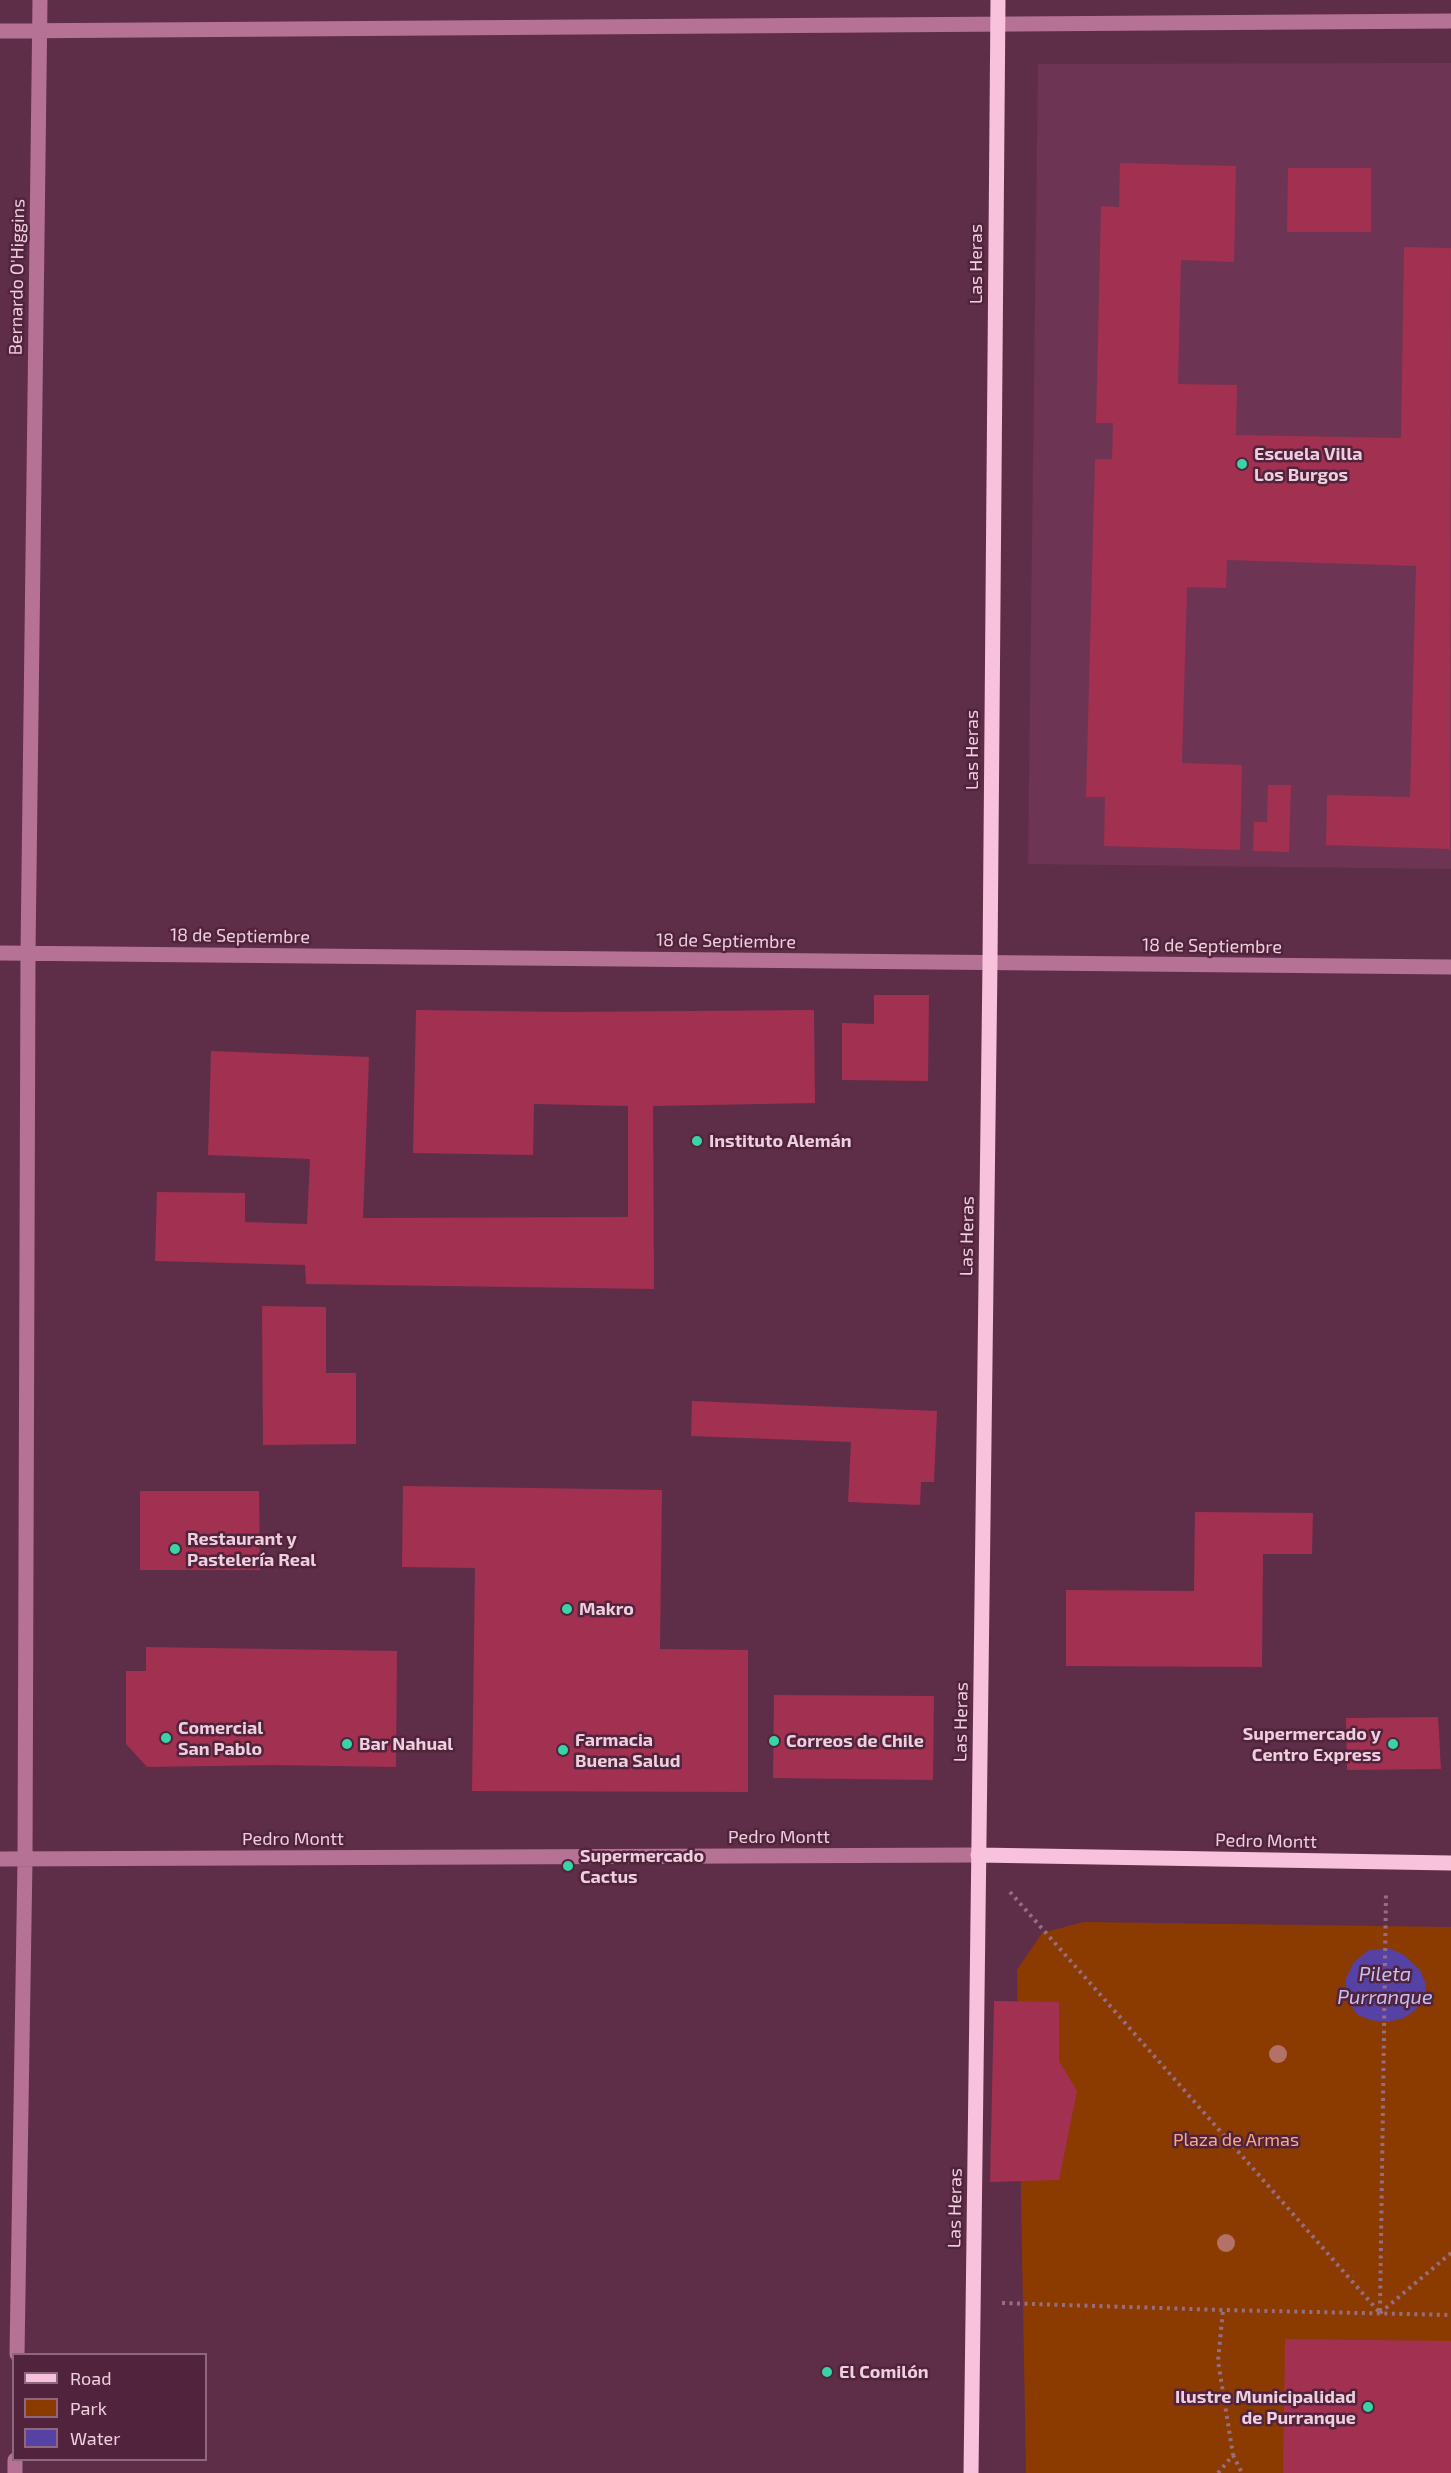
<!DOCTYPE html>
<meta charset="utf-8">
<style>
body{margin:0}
#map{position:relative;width:1451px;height:2473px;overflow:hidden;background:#5e2e48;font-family:"Exo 2",sans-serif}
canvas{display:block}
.legend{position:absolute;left:12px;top:2353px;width:195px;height:108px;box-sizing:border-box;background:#52233d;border:2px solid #90687d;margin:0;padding:8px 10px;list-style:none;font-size:18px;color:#edcfdd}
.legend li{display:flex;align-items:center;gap:12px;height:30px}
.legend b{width:30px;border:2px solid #90687d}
</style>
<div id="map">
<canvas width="1451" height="2473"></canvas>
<ul class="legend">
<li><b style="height:8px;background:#f8c1dc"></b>Road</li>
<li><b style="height:16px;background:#8b3b00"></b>Park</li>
<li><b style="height:16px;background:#5542a4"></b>Water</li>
</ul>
</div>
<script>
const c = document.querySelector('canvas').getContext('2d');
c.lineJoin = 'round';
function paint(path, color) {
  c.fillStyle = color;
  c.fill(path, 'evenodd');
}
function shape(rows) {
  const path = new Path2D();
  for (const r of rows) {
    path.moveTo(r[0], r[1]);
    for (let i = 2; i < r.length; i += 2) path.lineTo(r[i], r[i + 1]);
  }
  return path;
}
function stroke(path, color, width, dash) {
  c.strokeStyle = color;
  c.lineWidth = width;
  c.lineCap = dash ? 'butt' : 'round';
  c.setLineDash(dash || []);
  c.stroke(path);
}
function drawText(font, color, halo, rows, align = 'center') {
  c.font = font + ' "Exo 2",sans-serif';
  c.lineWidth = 5;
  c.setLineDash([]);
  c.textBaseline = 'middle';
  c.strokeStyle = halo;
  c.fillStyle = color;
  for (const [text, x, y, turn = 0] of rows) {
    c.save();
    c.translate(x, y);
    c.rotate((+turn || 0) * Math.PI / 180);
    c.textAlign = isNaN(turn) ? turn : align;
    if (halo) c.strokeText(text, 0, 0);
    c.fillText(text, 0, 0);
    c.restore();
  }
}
const built = shape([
 [1451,63,1451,869,1028,864,1038,64]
]);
const green = shape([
 [1084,1922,1451,1927,1451,2473,1026,2473,1017,1970,1042,1933]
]);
const water = shape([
 [1389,1948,1404,1955,1420,1970,1426,1984,1424,1998,1416,2009,1404,2018,1387,2022,1370,2020,1358,2015,1350,2005,1345,1994,1346,1978,1354,1962,1369,1950]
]);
const building = shape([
 [1120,163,1236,166,1234,262,1181,260,1178,384,1237,385,1236,435,1401,438,1404,247,1451,248,1450,849,1326,845,1327,795,1410,797,1416,566,1227,560,1226,588,1187,587,1182,763,1242,765,1240,850,1104,846,1105,797,1086,797,1095,459,1112,459,1113,423,1096,423,1101,206,1119,207],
 [1288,168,1371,168,1371,232,1287,232],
 [1268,785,1291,785,1289,852,1253,851,1254,822,1267,822],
 [874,995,929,995,928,1081,842,1080,842,1023,874,1024],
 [416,1010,568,1012,814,1010,815,1103,653,1106,654,1289,306,1284,305,1265,155,1261,157,1192,245,1193,245,1222,307,1224,310,1159,208,1155,211,1051,369,1057,363,1218,628,1217,628,1106,534,1104,533,1155,413,1153],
 [262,1306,326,1307,326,1373,356,1373,356,1444,263,1445],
 [692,1401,937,1411,934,1482,921,1482,920,1505,848,1502,851,1442,691,1436],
 [403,1486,662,1490,660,1649,748,1650,748,1792,472,1791,475,1568,402,1567],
 [140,1491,259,1491,260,1570,140,1570],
 [1195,1512,1313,1513,1312,1554,1263,1554,1262,1667,1066,1666,1066,1590,1194,1591],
 [146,1647,397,1651,396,1767,274,1765,147,1767,126,1744,126,1671,146,1671],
 [774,1695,934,1696,933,1780,773,1778],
 [1438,1717,1441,1769,1347,1770,1346,1718],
 [994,2001,1059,2002,1059,2061,1077,2091,1059,2180,990,2182],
 [1285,2339,1451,2341,1451,2473,1283,2473]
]);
const path = shape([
 [1010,1892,1380,2313],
 [1002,2303,1223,2310,1451,2315],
 [1380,2311,1386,1893],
 [1380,2313,1451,2253],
 [1233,2455,1242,2473],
 [1218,2473,1233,2455,1218,2361,1223,2310]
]);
const minor = shape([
 [0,31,1451,21],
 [0,953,1451,967],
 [0,1859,978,1855],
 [17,2354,25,1860,28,953,40,0],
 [15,2473,15,2460]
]);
const major = shape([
 [978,1855,1451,1863],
 [971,2473,990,963,998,0]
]);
const trees = [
 [1278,2054],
 [1226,2243]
];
const markers = [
 [1242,464,6,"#39d4a5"],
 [697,1141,6,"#39d4a5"],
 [175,1549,6,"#39d4a5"],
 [567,1609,6,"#39d4a5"],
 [166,1738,6,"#39d4a5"],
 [774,1741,6,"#39d4a5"],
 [347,1744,6,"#39d4a5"],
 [1393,1744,6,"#39d4a5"],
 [563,1750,6,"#39d4a5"],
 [568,1866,6,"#39d4a5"],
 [827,2372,6,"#39d4a5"],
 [1368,2407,6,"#39d4a5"]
];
const streetNames = [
 ["Las Heras",976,264,-90],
 ["Bernardo O'Higgins",17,277,-89],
 ["Las Heras",972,750,-90],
 ["18 de Septiembre",240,936,1],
 ["18 de Septiembre",726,941,1],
 ["18 de Septiembre",1212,946,1],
 ["Las Heras",967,1236,-89],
 ["Las Heras",961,1722,-89],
 ["Pedro Montt",779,1837],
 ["Pedro Montt",293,1839],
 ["Pedro Montt",1266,1841,1],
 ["Las Heras",955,2208,-89]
];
const poiNames = [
 ["Escuela Villa",1254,454],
 ["Los Burgos",1254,475],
 ["Instituto Alemán",709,1141],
 ["Restaurant y",187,1539],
 ["Pastelería Real",187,1560],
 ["Makro",579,1609],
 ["Comercial",178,1728],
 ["San Pablo",178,1749],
 ["Supermercado y",1381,1734,"right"],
 ["Centro Express",1381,1755,"right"],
 ["Farmacia",575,1740],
 ["Buena Salud",575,1761],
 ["Correos de Chile",786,1741],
 ["Bar Nahual",359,1744],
 ["Supermercado",580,1856],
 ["Cactus",580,1877],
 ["El Comilón",839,2372],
 ["Ilustre Municipalidad",1356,2397,"right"],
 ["de Purranque",1356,2418,"right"]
];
const parkNames = [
 ["Plaza de Armas",1236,2140]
];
const waterNames = [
 ["Pileta",1385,1974],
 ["Purranque",1385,1997]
];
paint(built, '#6d3553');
paint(green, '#8b3b00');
paint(water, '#5542a4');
paint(building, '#a23050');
stroke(path, '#966d83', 4, [3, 4.5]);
stroke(minor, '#b57295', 15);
stroke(major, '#f8c1dc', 15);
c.fillStyle = '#b37267';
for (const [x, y] of trees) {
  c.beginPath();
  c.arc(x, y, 9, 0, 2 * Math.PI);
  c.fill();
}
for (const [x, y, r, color] of markers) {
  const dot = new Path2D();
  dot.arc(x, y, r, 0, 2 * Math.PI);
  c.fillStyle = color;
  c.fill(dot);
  stroke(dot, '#52233d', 2);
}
drawText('18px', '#edcfdd', '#52233d', streetNames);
drawText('bold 18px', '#edcfdd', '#52233d', poiNames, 'left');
drawText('18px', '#f8a980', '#52233d', parkNames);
drawText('italic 20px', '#c4c0f4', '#52233d', waterNames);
</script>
